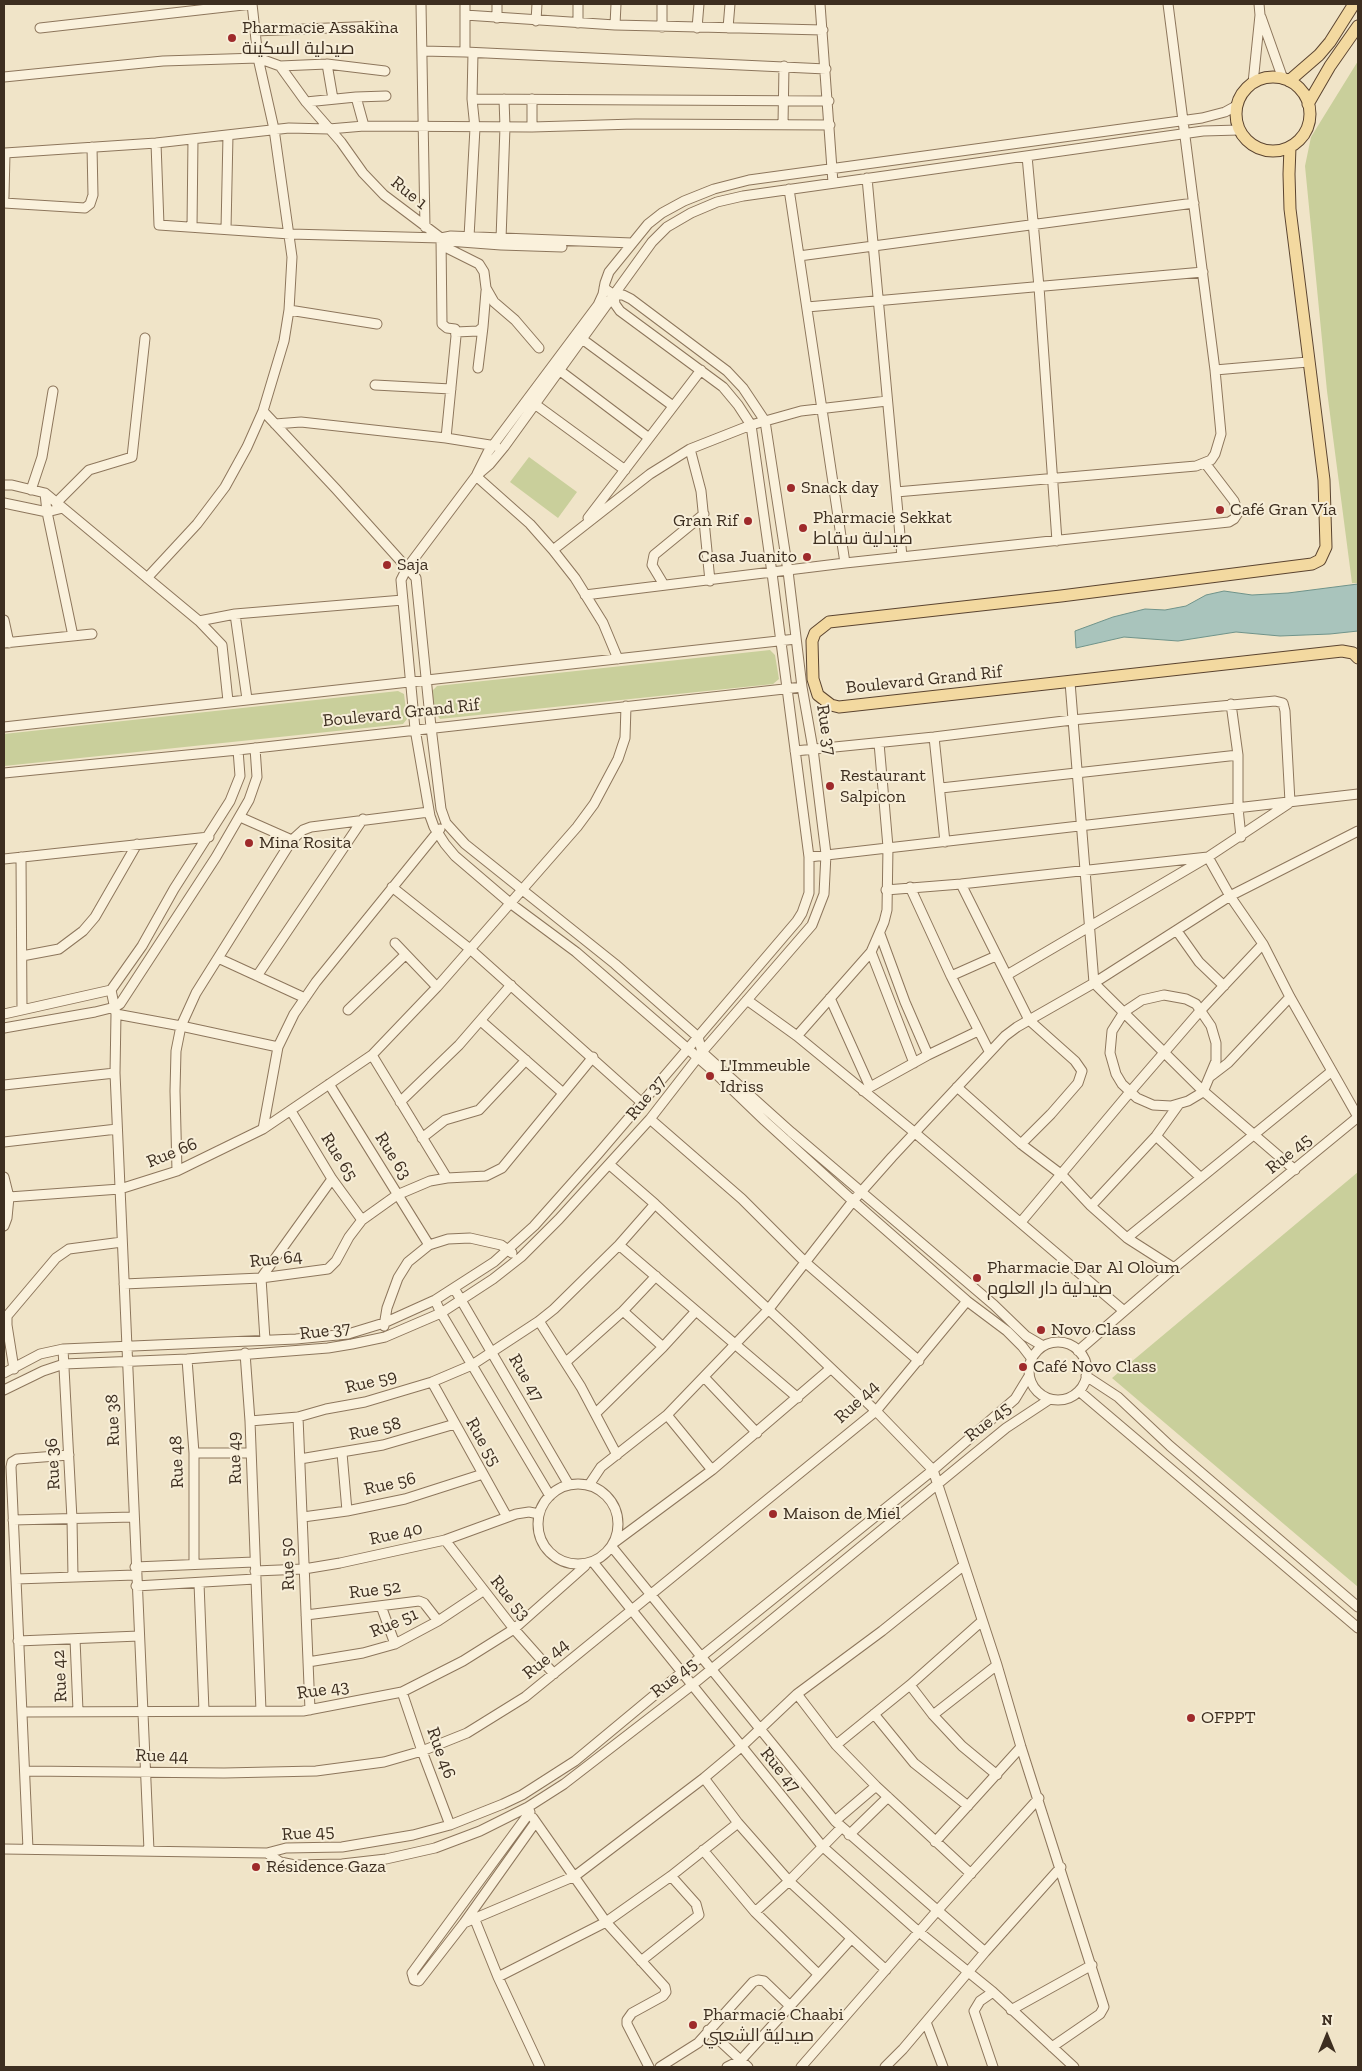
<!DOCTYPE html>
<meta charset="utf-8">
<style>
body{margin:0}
#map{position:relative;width:1362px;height:2071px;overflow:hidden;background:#f0e4c8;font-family:"Zilla Slab",serif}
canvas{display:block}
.frame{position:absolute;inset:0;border:5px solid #3d2e20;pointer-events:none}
.north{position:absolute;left:1302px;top:2011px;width:50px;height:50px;-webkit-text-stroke:4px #f7eed8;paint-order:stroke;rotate:0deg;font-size:14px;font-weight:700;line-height:20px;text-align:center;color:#3d2e20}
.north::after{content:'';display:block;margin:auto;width:18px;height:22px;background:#3d2e20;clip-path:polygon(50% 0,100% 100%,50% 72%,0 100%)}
</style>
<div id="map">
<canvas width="1362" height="2071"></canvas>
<div class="frame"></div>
<div class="north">N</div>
</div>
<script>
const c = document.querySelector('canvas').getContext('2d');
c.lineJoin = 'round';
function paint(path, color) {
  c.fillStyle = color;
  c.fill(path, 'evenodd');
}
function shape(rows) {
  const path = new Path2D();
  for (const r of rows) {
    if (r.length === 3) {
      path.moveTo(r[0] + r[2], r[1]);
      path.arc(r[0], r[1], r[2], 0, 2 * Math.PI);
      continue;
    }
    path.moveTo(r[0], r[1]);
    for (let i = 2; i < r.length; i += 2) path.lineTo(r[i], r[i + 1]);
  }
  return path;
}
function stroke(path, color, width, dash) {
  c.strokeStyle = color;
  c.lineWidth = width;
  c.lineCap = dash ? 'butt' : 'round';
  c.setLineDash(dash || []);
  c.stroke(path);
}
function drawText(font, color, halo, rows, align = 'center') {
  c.font = font + ' "Zilla Slab",Cairo,serif';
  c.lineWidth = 4;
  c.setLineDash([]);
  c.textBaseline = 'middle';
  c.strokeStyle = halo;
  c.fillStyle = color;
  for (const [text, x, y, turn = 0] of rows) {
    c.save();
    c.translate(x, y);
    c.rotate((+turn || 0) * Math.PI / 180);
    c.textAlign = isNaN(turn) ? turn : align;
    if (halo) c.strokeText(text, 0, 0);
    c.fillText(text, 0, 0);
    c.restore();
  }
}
const green = shape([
 [1358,61,1358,583,1352,583,1327,391,1305,166,1311,137],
 [529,457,577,492,558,518,510,482],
 [770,650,775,655,779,679,773,684,440,719,435,713,432,691,437,686],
 [398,691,404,694,407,719,403,724,4,766,4,734],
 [1358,1172,1358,1587,1112,1378]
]);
const water = shape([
 [1358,584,1358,631,1330,634,1280,636,1236,632,1178,641,1124,637,1076,648,1075,631,1113,617,1145,609,1165,610,1186,606,1206,595,1224,591,1252,595,1288,593,1358,584]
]);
const minor = shape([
 [252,4,258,58,274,129,292,257,289,310,284,341,263,411,336,489,416,578,431,727,441,809,446,823,465,844,615,964,698,1037,702,1052,791,1132,994,1305,1026,1336,1043,1346],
 [421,4,425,227],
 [497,4,497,18],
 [820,4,833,183],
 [465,15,615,25,823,30],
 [1261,17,1283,79],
 [536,21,537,4],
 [578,23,578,4],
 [615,25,616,4],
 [662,27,662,4],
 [40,28,252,4],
 [697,28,699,4],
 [728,28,730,4],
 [255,31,378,26],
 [422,51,465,52,826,69],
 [465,52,465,4],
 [327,64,333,99],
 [280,66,327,64,385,71],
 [4,77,163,61,258,58,280,66,306,102,341,142,363,173,384,195,441,238,449,249,479,264,484,272,486,288,494,302,515,320,539,348],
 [1253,83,1260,15,1259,4],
 [356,97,386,96],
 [472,99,829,101],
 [532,99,532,127],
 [306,102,356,97,364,126],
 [783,124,784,66],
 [156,143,159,225,290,234,441,238,451,236,632,243],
 [4,153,5,153,4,197],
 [5,153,156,143,289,128,329,129,364,126,532,127,635,124,830,125],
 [1027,156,1039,287,1057,541],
 [867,178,902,557],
 [789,189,845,563],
 [4,203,85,208,90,204,93,195,92,147],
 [192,227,193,139],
 [226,229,228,135],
 [469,237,475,128,472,99,473,53],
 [441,239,442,324,447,328,455,329,456,336,446,438],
 [501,239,505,127,504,99],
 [448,241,501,245,562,247],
 [799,256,1194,203],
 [807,307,1203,272],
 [289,310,377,324],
 [456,332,478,331,483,327,486,291],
 [578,336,673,406],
 [555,367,649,438],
 [478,368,483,327],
 [1215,370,1308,362],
 [375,385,451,389],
 [532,402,625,470],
 [275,424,301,422,446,438,496,446],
 [690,449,701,491,710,581],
 [477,474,488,452,598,305,603,294,605,283,609,272,648,224,662,213,684,201,714,189,749,180,1202,118,1225,112,1236,106],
 [476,476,530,524,553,550,575,578,603,623,618,659],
 [4,485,12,485,45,493,199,621,222,645,228,701],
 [31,490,42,457,53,391],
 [896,492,1196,466,1211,460,1215,454,1221,434,1215,370,1168,4],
 [45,493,47,512,73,636],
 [4,503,47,512,63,508],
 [56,503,89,470,132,457,145,338],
 [588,518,701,370],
 [553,550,650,474,690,449,751,425,801,411,887,401],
 [147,578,197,524,225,487,247,447,263,411],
 [664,585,652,565,654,555,704,514],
 [585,595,845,563,1229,522,1234,519,1238,513,1234,501,1205,463],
 [235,614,247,699],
 [4,620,9,643],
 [199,621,235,614,403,600],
 [4,643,92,634],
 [1070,682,1094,983,1202,1090,1295,1170],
 [1231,704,1238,755,1238,808,1241,837],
 [4,727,796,639],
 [934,737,945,842],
 [795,751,934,737,1072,720,1275,701,1283,703,1285,711,1290,802],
 [4,773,238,750,802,687],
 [941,788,1238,755],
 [240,817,292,840,303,830,311,827,429,812],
 [21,857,22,1010],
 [809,857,1358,794],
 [4,859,209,837],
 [961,884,1029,1020,1075,1061,1082,1071,1078,1083,1051,1114,1021,1144],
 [392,887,470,949,641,1102],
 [910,887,951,976,989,1051],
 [886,890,961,884,1208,857,1288,804],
 [1177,931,1199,962,1224,986],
 [880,934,905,1002,928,1055],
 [395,943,437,987],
 [871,952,914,1063],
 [22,956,59,949,83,931,95,917,137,844],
 [218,958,305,998],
 [1007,975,1208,857,1230,896,1263,944,1290,997,1358,1117],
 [257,976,363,819],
 [951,976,996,956],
 [111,990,116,1014,115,1073,149,1850],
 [1164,995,1186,999,1196,1004,1211,1026,1216,1043,1216,1061,1203,1092,1188,1101,1171,1106,1153,1105,1137,1098,1122,1084,1116,1074,1110,1053,1112,1031,1124,1012,1142,1000,1164,995],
 [830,998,870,1087],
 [747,1000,797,1036,914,1132,1124,1311],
 [348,1010,405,955],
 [4,1014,111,990,142,946,174,889,230,801,240,776,238,750],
 [116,1014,181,1026,278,1047],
 [481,1021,563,1093],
 [4,1028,95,1012,115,1007,120,1004,216,857,249,800,257,777,255,748],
 [797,1036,871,952,884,922,887,910,888,847,879,743],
 [372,1055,447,1178],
 [1211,1076,1228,1063,1290,997],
 [329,1084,429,1245],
 [4,1085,115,1073],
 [957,1087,1021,1144,1062,1175,1091,1206,1127,1238,1174,1268],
 [863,1091,928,1055,978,1031],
 [400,1102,459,1045,511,985],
 [291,1111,332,1179,362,1220],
 [650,1119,742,1199,805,1262,919,1361],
 [263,1129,278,1047,294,1014,316,982,440,829],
 [1156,1136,1200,1177],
 [422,1138,445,1120,479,1110,526,1060],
 [4,1142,117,1129],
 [610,1165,655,1204,796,1335,876,1411,933,1470,997,1665,1021,1747,1104,2007,1100,2014,1052,2047],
 [177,1171,175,1091,176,1051,181,1026,196,993,292,840],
 [4,1177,9,1197,7,1218,4,1226],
 [9,1197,120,1189,177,1171,263,1129,372,1055,437,987,577,827,594,804,618,759,625,738,626,706],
 [1091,1206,1156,1136,1179,1104],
 [1021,1222,1130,1092,1200,1011,1263,944],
 [1127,1238,1332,1071],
 [619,1245,798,1398],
 [124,1284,261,1278,328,1269,336,1261,349,1237,362,1220,397,1195,430,1181,447,1178,486,1176,502,1168,593,1057],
 [454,1288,569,1485],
 [435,1300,441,1313,550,1496],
 [623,1311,663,1347],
 [539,1321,581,1387,617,1455],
 [384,1326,387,1308,398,1278,408,1262,429,1245,448,1239,470,1238,501,1245,512,1253],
 [265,1340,261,1278,332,1179],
 [1058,1371,29],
 [63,1349,72,1519,73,1577],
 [1078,1351,1174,1268,1358,1117],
 [245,1353,250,1421,261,1711],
 [187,1359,194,1453,194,1564],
 [1032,1359,1022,1346,1007,1331,967,1301,853,1201,765,1121,711,1069,576,952,510,903,455,856,445,844,434,827,430,816,415,729,401,580,407,568,476,476,490,464,504,447,652,242,667,227,691,213,717,202,743,196,1203,131,1239,130],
 [566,1362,623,1311,656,1276],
 [14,1369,7,1325,7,1316,56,1258,69,1249,122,1242],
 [4,1373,40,1354,63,1349,296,1339,348,1334,384,1323,435,1300,494,1262,534,1226,598,1154,797,921,802,913,809,893,809,857,772,573,751,425,738,405,723,387,620,311,615,304,614,295],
 [1086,1376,1118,1397,1170,1446,1358,1607],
 [704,1377,757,1433],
 [432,1382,507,1517],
 [4,1390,43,1371,64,1364,187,1359,328,1348,352,1344,385,1337,441,1313,493,1279,521,1257,559,1219,650,1119,702,1052,812,925,824,894,826,854,813,749,802,687,788,571,765,421,743,388,727,371,631,299,623,295,614,295,604,288],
 [1079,1391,1358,1628],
 [596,1413,663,1347,696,1311],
 [667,1415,712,1470],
 [298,1417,310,1710],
 [250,1421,298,1417,326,1409,365,1402,432,1382,472,1365,539,1321,554,1309,619,1245,655,1204],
 [194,1453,251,1453],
 [342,1453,347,1511],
 [300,1459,383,1445,455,1424],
 [578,1524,40],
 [589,1485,601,1467,667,1415,768,1310,853,1201,892,1157,1005,1036,1017,1027,1094,983,1230,896,1358,831],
 [303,1517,347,1511,405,1499,483,1474],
 [13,1520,133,1517],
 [445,1540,514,1629,554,1674],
 [615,1542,712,1470,830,1369],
 [612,1547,835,1821,985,1952],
 [593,1562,822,1846,919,1932,993,1992,1074,2067],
 [135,1567,254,1562],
 [255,1571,304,1569,340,1563,445,1540,516,1514,529,1512,539,1514],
 [16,1579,135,1575],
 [199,1583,204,1711],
 [136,1586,255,1579],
 [381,1606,395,1644],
 [306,1615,419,1601,424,1603,438,1621],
 [75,1639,78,1711],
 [18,1641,139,1636],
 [308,1662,363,1653,395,1644,438,1621,483,1591],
 [910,1685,933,1715,962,1746,997,1775],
 [402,1692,422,1751,450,1825],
 [797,1694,836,1745,876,1786,971,1874],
 [22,1712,303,1711,402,1692,463,1661,514,1629,576,1574,585,1566,582,1565],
 [874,1714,914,1763,968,1806],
 [933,1715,997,1665],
 [836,1745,910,1685,982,1621],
 [26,1771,224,1773,316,1771,384,1762,422,1751,467,1733,525,1697,876,1411,967,1301],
 [704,1778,738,1823,789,1881,886,1970],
 [530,1812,412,1973,414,1980,419,1981,464,1923,535,1823],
 [533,1818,606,1922,665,1987,666,1992,663,1996,632,2013,627,2020,627,2024,649,2067],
 [835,1821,876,1786],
 [849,1835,888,1797],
 [935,1842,1021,1747],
 [4,1849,267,1853,286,1848,342,1847,413,1835,450,1825,503,1804,522,1795,575,1761,681,1673,933,1470,1015,1399,1029,1376],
 [28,1849,11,1467,12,1462,17,1459,69,1455],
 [703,1850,755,1912,818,1974],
 [267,1853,280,1862,295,1865,342,1864,386,1859,435,1848,480,1831,528,1807,564,1784,691,1686,1006,1428,1050,1399],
 [755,1912,789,1881,842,1827],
 [475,1920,498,1977,540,2067],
 [464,1923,575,1876,704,1778,741,1747,797,1694,882,1631,963,1566],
 [641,1961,699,1915,696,1904,671,1876],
 [498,1977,606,1922,671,1876,738,1823],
 [993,1992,980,2001,974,2011,993,2067],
 [1011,2010,1092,1965],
 [926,2022,943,2067],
 [708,2030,748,2067],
 [660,2067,698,2043,753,1982,758,1980,764,1981,791,2007],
 [727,2067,741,2060,851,1939],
 [801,2067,937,1911,1039,1798],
 [885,2067,903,2049,985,1952,1061,1867]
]);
const major = shape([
 [1273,114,37],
 [1289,81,1319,55,1330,42,1354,4],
 [1308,104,1330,66,1358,26],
 [1290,147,1289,174,1290,209,1324,480,1326,547,1320,560,1312,564,1061,596,829,622,815,633,812,641,813,679,818,695,831,705,839,707,1342,651,1353,653,1358,658]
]);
const markers = [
 [232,38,5,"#9e2a2b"],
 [791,488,5,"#9e2a2b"],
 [1220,510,5,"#9e2a2b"],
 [748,521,5,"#9e2a2b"],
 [803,528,5,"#9e2a2b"],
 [807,557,5,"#9e2a2b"],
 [387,565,5,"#9e2a2b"],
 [830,786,5,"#9e2a2b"],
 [249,843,5,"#9e2a2b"],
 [710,1076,5,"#9e2a2b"],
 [977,1278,5,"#9e2a2b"],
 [1041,1330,5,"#9e2a2b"],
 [1023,1367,5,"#9e2a2b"],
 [773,1514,5,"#9e2a2b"],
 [1191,1718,5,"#9e2a2b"],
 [256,1867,5,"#9e2a2b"],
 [693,2025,5,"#9e2a2b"]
];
const poiNames = [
 ["Pharmacie Assakina",242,28],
 ["صيدلية السكينة",242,49],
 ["Snack day",801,488],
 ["Café Gran Vía",1230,510],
 ["Pharmacie Sekkat",813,518],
 ["صيدلية سقاط",813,539],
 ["Gran Rif",738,521,"right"],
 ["Casa Juanito",797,557,"right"],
 ["Saja",397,565],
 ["Restaurant",840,776],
 ["Salpicon",840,797],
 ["Mina Rosita",259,843],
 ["L'Immeuble",720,1066],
 ["Idriss",720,1087],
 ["Pharmacie Dar Al Oloum",987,1268],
 ["صيدلية دار العلوم",987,1289],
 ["Novo Class",1051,1330],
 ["Café Novo Class",1033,1367],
 ["Maison de Miel",783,1514],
 ["OFPPT",1201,1718],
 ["Résidence Gaza",266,1867],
 ["Pharmacie Chaabi",703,2015],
 ["صيدلية الشعبي",703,2036]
];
const streetNames = [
 ["Rue 1",409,193,39],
 ["Boulevard Grand Rif",924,680,-6],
 ["Boulevard Grand Rif",401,713,-6],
 ["Rue 37",826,730,81],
 ["Rue 37",646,1098,-51],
 ["Rue 66",172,1153,-22],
 ["Rue 45",1289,1154,-39],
 ["Rue 63",393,1156,58],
 ["Rue 65",339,1157,58],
 ["Rue 64",276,1259,-6],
 ["Rue 37",325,1331,-7],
 ["Rue 47",526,1378,60],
 ["Rue 59",371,1382,-14],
 ["Rue 44",857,1402,-43],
 ["Rue 38",113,1420,-92],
 ["Rue 45",988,1422,-38],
 ["Rue 58",375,1429,-13],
 ["Rue 55",483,1442,61],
 ["Rue 49",235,1458,-92],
 ["Rue 48",177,1462,-92],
 ["Rue 36",53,1464,-93],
 ["Rue 56",390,1484,-13],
 ["Rue 40",396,1534,-12],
 ["Rue 50",288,1564,-92],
 ["Rue 52",375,1590,-7],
 ["Rue 53",510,1598,51],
 ["Rue 51",394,1623,-23],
 ["Rue 44",546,1659,-39],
 ["Rue 42",60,1676,-93],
 ["Rue 45",674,1678,-38],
 ["Rue 43",323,1690,-8],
 ["Rue 46",441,1753,70],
 ["Rue 44",162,1756,1],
 ["Rue 47",780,1770,51],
 ["Rue 45",308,1833,-4]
];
paint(green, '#c9cf9b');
paint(water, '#a9c4bc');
stroke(water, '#6f938a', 1);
stroke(minor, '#8d765c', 11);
stroke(major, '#5b4430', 13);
stroke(minor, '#faf1dc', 9);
stroke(major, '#f3d9a0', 11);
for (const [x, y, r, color] of markers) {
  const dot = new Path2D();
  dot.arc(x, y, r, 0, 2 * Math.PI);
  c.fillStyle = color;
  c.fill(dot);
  stroke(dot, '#f7eed8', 2);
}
drawText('18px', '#3d2e20', '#f7eed8', poiNames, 'left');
drawText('18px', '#3d2e20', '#f7eed8', streetNames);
</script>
